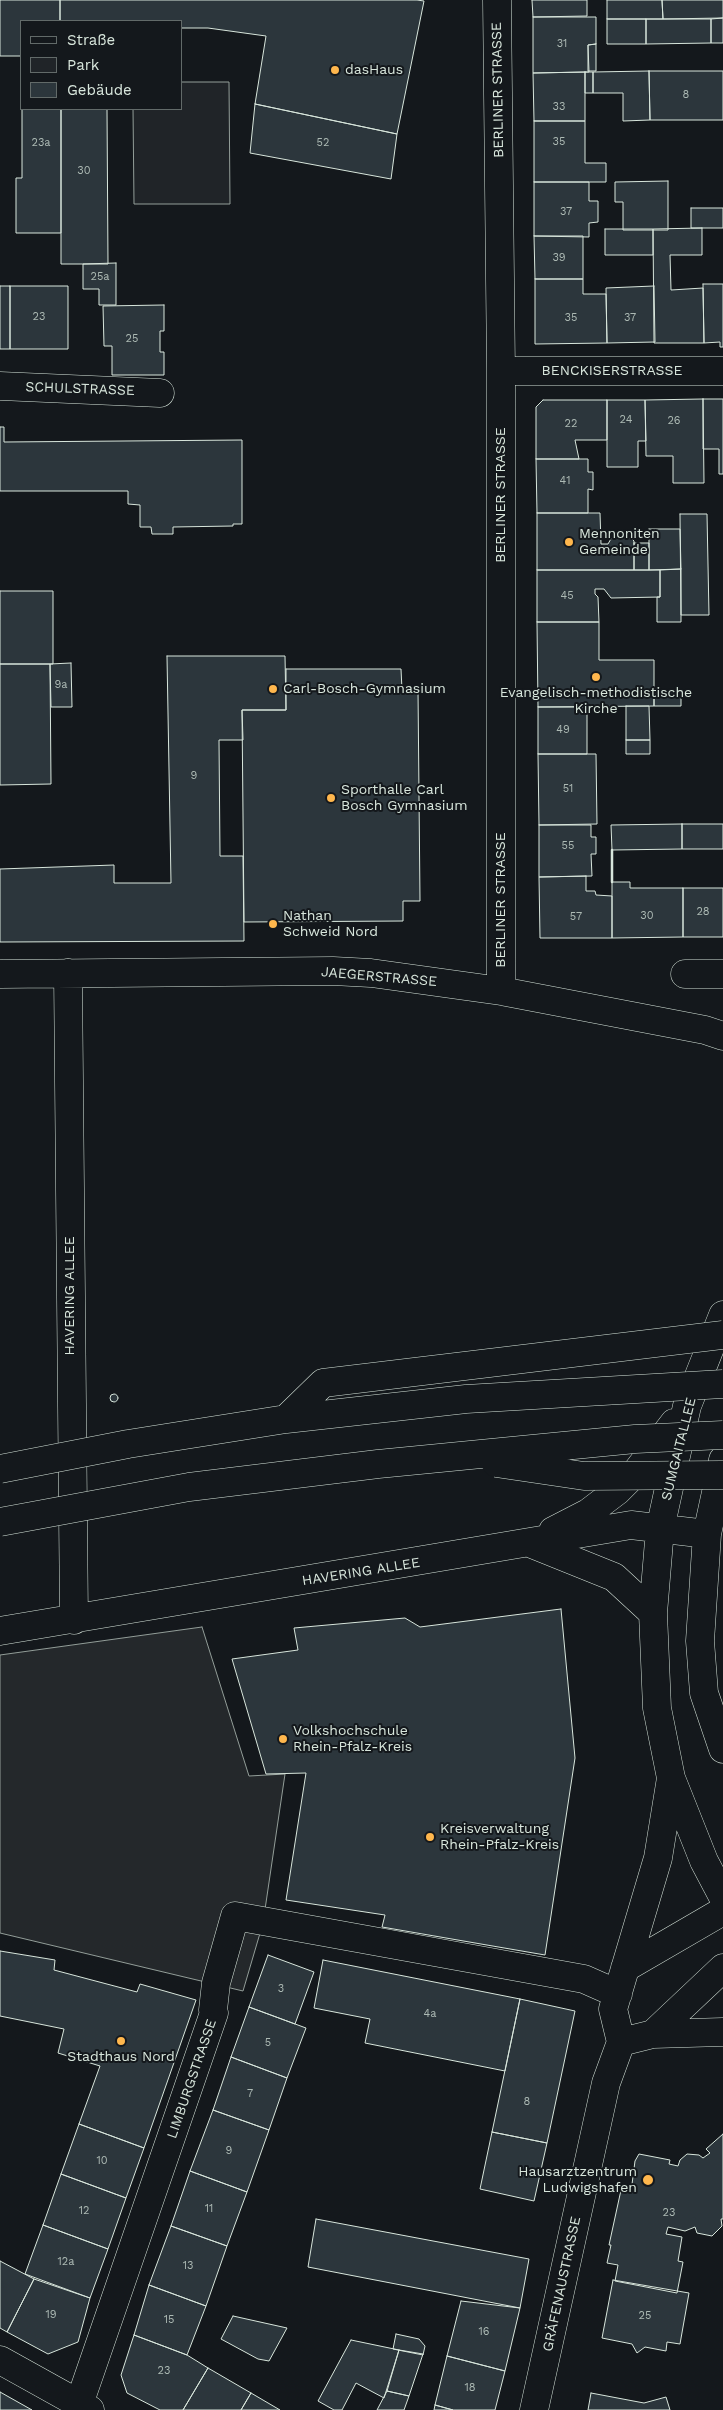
<!DOCTYPE html>
<meta charset="utf-8">
<style>
body{margin:0}
#map{position:relative;width:723px;height:2410px;overflow:hidden;background:#14181c;font-family:"Work Sans",sans-serif}
canvas{display:block}
.legend{position:absolute;left:20px;top:20px;width:162px;height:90px;box-sizing:border-box;background:#14181c;border:1px solid #626a69;margin:0;padding:6px 9px;list-style:none;font-size:15px;color:#d8e6dc}
.legend li{display:flex;align-items:center;gap:10px;height:25px}
.legend b{width:25px;border:1px solid #626a69}
</style>
<div id="map">
<canvas width="723" height="2410"></canvas>
<ul class="legend">
<li><b style="height:6px;background:#14181c"></b>Straße</li>
<li><b style="height:14px;background:#202428"></b>Park</li>
<li><b style="height:14px;background:#2c363c"></b>Gebäude</li>
</ul>
</div>
<script>
const c = document.querySelector('canvas').getContext('2d');
c.lineJoin = 'round';
function paint(path, color) {
  c.fillStyle = color;
  c.fill(path, 'evenodd');
}
function shape(rows) {
  const path = new Path2D();
  for (const r of rows) {
    if (r.length === 3) {
      path.moveTo(r[0] + r[2], r[1]);
      path.arc(r[0], r[1], r[2], 0, 2 * Math.PI);
      continue;
    }
    path.moveTo(r[0], r[1]);
    for (let i = 2; i < r.length; i += 2) path.lineTo(r[i], r[i + 1]);
  }
  return path;
}
function stroke(path, color, width, dash) {
  c.strokeStyle = color;
  c.lineWidth = width;
  c.lineCap = dash ? 'butt' : 'round';
  c.setLineDash(dash || []);
  c.stroke(path);
}
function drawText(font, color, halo, rows, align = 'center') {
  c.font = font + ' "Work Sans",sans-serif';
  c.lineWidth = 4;
  c.setLineDash([]);
  c.textBaseline = 'middle';
  c.strokeStyle = halo;
  c.fillStyle = color;
  for (const [text, x, y, turn = 0] of rows) {
    c.save();
    c.translate(x, y);
    c.rotate((+turn || 0) * Math.PI / 180);
    c.textAlign = isNaN(turn) ? turn : align;
    if (halo) c.strokeText(text, 0, 0);
    c.fillText(text, 0, 0);
    c.restore();
  }
}
const green = shape([
 [181,82,229,82,230,204,134,204,133,109,181,109,181,82]
]);
const parking = shape([
 [202,1627,249,1776,285,1774,263,1923,243,1991,0,1933,0,1655,202,1627]
]);
const building = shape([
 [0,0,60,0,60,21,21,21,21,56,0,56,0,0],
 [60,0,417,0,424,1,397,134,255,104,266,36,208,28,181,28,181,21,60,21,60,0],
 [532,0,587,0,587,16,533,17,532,0],
 [607,0,662,0,663,19,607,19,607,0],
 [662,0,723,0,723,18,663,19,662,0],
 [533,17,596,17,596,44,588,45,589,72,533,73,533,17],
 [723,18,723,43,711,43,711,19,723,18],
 [607,19,646,19,646,44,607,44,607,19],
 [646,19,711,19,711,43,646,44,646,19],
 [596,44,596,71,588,71,588,45,596,44],
 [649,71,650,120,623,121,623,93,593,93,593,72,649,71],
 [649,71,723,71,723,120,650,120,649,71],
 [585,72,585,121,534,121,533,73,585,72],
 [585,72,593,72,593,93,585,93,585,72],
 [255,104,397,134,391,179,250,153,255,104],
 [22,109,61,109,61,233,16,233,16,178,22,178,22,109],
 [61,109,107,109,108,264,61,264,61,109],
 [534,121,585,121,585,163,606,163,606,182,534,182,534,121],
 [668,181,668,230,623,230,623,202,615,202,615,182,668,181],
 [534,182,589,182,589,201,598,201,598,222,589,223,589,237,534,236,534,182],
 [691,208,723,208,723,228,691,228,691,208],
 [702,228,702,255,670,255,671,290,703,288,704,343,654,343,653,229,702,228],
 [605,229,653,229,653,255,605,255,605,229],
 [534,236,583,236,583,279,535,279,534,236],
 [116,263,116,305,99,305,99,289,83,289,83,264,116,263],
 [535,279,583,279,583,294,606,294,607,343,535,344,535,279],
 [703,284,723,284,723,347,720,347,720,342,704,343,703,284],
 [0,286,10,286,10,349,0,349,0,286],
 [10,286,68,286,68,349,10,349,10,286],
 [654,286,655,342,607,343,606,288,654,286],
 [164,305,164,331,160,331,160,352,164,352,164,375,112,375,112,346,104,346,103,306,164,305],
 [703,399,723,399,723,474,719,474,719,449,703,449,703,399],
 [703,399,704,483,673,483,673,456,646,456,645,400,703,399],
 [543,400,607,400,607,440,575,440,579,459,536,459,536,407,543,400],
 [607,400,645,400,646,441,638,441,638,467,607,467,607,400],
 [0,427,4,427,4,442,242,440,242,524,233,524,233,526,173,527,173,534,152,534,151,527,140,527,140,505,128,504,128,491,0,491,0,427],
 [536,459,588,459,588,472,593,472,593,490,588,489,588,513,537,513,536,459],
 [537,513,600,513,601,544,608,544,612,537,631,538,634,541,634,570,537,570,537,513],
 [680,514,707,514,709,615,681,615,680,514],
 [649,529,680,529,681,569,649,570,649,529],
 [634,543,649,543,649,570,634,570,634,543],
 [681,569,681,622,657,622,657,597,660,597,660,570,681,569],
 [537,570,660,570,660,597,611,598,604,589,595,589,595,594,598,597,599,622,537,622,537,570],
 [0,591,53,591,53,664,0,664,0,591],
 [537,622,599,622,599,660,654,660,654,706,538,707,537,622],
 [167,656,285,656,286,710,242,710,243,740,219,740,220,856,243,856,244,941,0,942,0,869,114,865,114,883,171,883,167,656],
 [71,663,72,707,51,707,50,664,71,663],
 [0,664,50,664,51,784,0,785,0,664],
 [286,669,401,669,402,690,418,690,420,901,403,901,403,921,244,922,242,710,286,710,286,669],
 [681,692,681,706,654,706,654,693,681,692],
 [626,706,649,706,650,740,626,740,626,706],
 [538,707,587,707,587,754,538,754,538,707],
 [626,740,650,740,650,754,626,754,626,740],
 [538,754,596,754,597,824,539,825,538,754],
 [682,824,723,824,723,849,682,849,682,824],
 [682,824,682,849,612,850,611,825,682,824],
 [539,825,591,825,591,837,596,837,596,854,591,854,592,876,539,877,539,825],
 [586,876,586,891,595,891,596,895,612,896,612,938,540,938,539,877,586,876],
 [612,882,630,882,630,888,683,888,683,937,612,938,612,882],
 [683,888,723,888,723,937,683,937,683,888],
 [114,1398,4],
 [561,1609,575,1758,545,1955,382,1927,385,1915,286,1900,306,1773,266,1774,232,1659,298,1650,294,1628,405,1618,420,1627,561,1609],
 [0,1951,55,1960,54,1970,137,1992,140,1984,196,2000,144,2148,79,2124,100,2066,58,2053,64,2029,0,2016,0,1951],
 [268,1955,314,1972,295,2024,249,2007,268,1955],
 [323,1960,520,1999,505,2071,365,2043,370,2019,314,2008,323,1960],
 [520,1999,575,2011,547,2143,492,2132,520,1999],
 [249,2007,306,2028,287,2078,231,2057,249,2007],
 [231,2057,287,2078,269,2130,213,2110,231,2057],
 [213,2110,269,2130,247,2192,190,2171,213,2110],
 [79,2124,144,2148,126,2198,61,2174,79,2124],
 [492,2132,547,2143,534,2201,480,2189,492,2132],
 [723,2134,723,2219,721,2219,722,2226,712,2236,697,2233,695,2227,685,2231,668,2227,666,2234,682,2237,678,2261,683,2262,677,2293,615,2281,618,2265,607,2263,611,2245,609,2245,621,2190,631,2192,635,2161,639,2154,670,2160,669,2164,678,2166,680,2160,687,2154,699,2155,703,2158,710,2153,706,2149,723,2134],
 [190,2171,247,2192,227,2246,171,2226,190,2171],
 [61,2174,126,2198,108,2249,43,2225,61,2174],
 [316,2219,529,2259,520,2308,308,2267,316,2219],
 [43,2225,108,2249,90,2298,25,2274,43,2225],
 [171,2226,227,2246,206,2306,149,2285,171,2226],
 [0,2261,34,2279,7,2332,0,2328,0,2261],
 [34,2279,90,2298,78,2342,48,2354,7,2332,34,2279],
 [613,2280,689,2293,680,2344,667,2342,666,2351,645,2347,637,2353,632,2344,602,2338,613,2280],
 [149,2285,206,2306,187,2355,134,2335,149,2285],
 [461,2301,520,2308,505,2371,447,2356,461,2301],
 [233,2316,287,2328,269,2361,258,2359,221,2339,233,2316],
 [396,2334,419,2339,425,2346,423,2355,393,2349,396,2334],
 [134,2335,187,2355,208,2368,183,2410,160,2410,127,2393,121,2375,134,2335],
 [351,2340,399,2350,384,2398,356,2383,342,2410,334,2410,318,2401,351,2340],
 [399,2350,423,2354,409,2396,387,2391,399,2350],
 [447,2356,505,2371,495,2410,453,2410,435,2405,447,2356],
 [208,2368,251,2393,241,2410,183,2410,208,2368],
 [387,2391,409,2396,404,2410,377,2410,387,2391],
 [0,2392,32,2410,0,2410,0,2392],
 [251,2393,280,2410,241,2410,251,2393],
 [591,2393,644,2403,666,2397,670,2410,588,2410,591,2393],
 [435,2405,453,2410,434,2410,435,2405]
]);
const minor = shape([
 [497,0,501,371,501,991],
 [501,371,723,371],
 [0,386,160,393],
 [68,973,74,1620],
 [0,974,333,971,371,973,501,991,705,1030,723,1036],
 [685,974,723,974],
 [723,1315,687,1406,660,1529,653,1613,657,1708,671,1778,704,1861,723,1897],
 [723,1460,707,1534,700,1641,704,1693,723,1749],
 [553,1531,588,1513,617,1491,637,1471,674,1423],
 [532,1544,614,1577,653,1613],
 [0,1631,631,1525,707,1534],
 [625,1968,723,1911],
 [653,2034,723,1968],
 [621,2042,653,2034,723,2032],
 [0,2360,90,2410],
 [77,2410,214,2013,213,2010,216,1983,235,1916,584,1979,618,1994],
 [534,2410,606,2083,621,2042,613,2009,658,1858,671,1778]
]);
const highwayBridge = shape([
 [286,1419,323,1383,723,1335],
 [496,1463,584,1476,723,1475],
 [0,1469,128,1444,286,1419,466,1399,723,1384],
 [0,1522,189,1487,378,1464,635,1439,723,1435]
]);
const wall = shape([
 [612,850,612,882]
]);
const markers = [
 [335,70,5,"#ffb74d"],
 [569,542,5,"#ffb74d"],
 [596,677,5,"#ffb74d"],
 [273,689,5,"#ffb74d"],
 [331,798,5,"#ffb74d"],
 [273,924,5,"#ffb74d"],
 [283,1739,5,"#ffb74d"],
 [430,1837,5,"#ffb74d"],
 [121,2041,5,"#ffb74d"],
 [648,2180,6,"#ffb74d"]
];
const numberNames = [
 ["31",562,44],
 ["8",686,95],
 ["33",559,107],
 ["35",559,142],
 ["23a",41,143],
 ["52",323,143],
 ["30",84,171],
 ["37",566,212],
 ["39",559,258],
 ["25a",100,277],
 ["23",39,317],
 ["35",571,318],
 ["37",630,318],
 ["25",132,339],
 ["24",626,420],
 ["26",674,421],
 ["22",571,424],
 ["41",565,481],
 ["45",567,596],
 ["9a",61,685],
 ["49",563,730],
 ["9",194,776],
 ["51",568,789],
 ["55",568,846],
 ["28",703,912],
 ["30",647,916],
 ["57",576,917],
 ["3",281,1989],
 ["4a",430,2014],
 ["5",268,2043],
 ["7",250,2094],
 ["8",527,2102],
 ["9",229,2151],
 ["10",102,2161],
 ["11",209,2209],
 ["12",84,2211],
 ["23",669,2213],
 ["12a",66,2262],
 ["13",188,2266],
 ["19",51,2315],
 ["25",645,2316],
 ["15",169,2320],
 ["16",484,2332],
 ["23",164,2371],
 ["18",470,2388]
];
const poiNames = [
 ["dasHaus",345,70],
 ["Mennoniten",579,534],
 ["Gemeinde",579,550],
 ["Carl-Bosch-Gymnasium",283,689],
 ["Evangelisch-methodistische",596,693,"center"],
 ["Kirche",596,709,"center"],
 ["Sporthalle Carl",341,790],
 ["Bosch Gymnasium",341,806],
 ["Nathan",283,916],
 ["Schweid Nord",283,932],
 ["Volkshochschule",293,1731],
 ["Rhein-Pfalz-Kreis",293,1747],
 ["Kreisverwaltung",440,1829],
 ["Rhein-Pfalz-Kreis",440,1845],
 ["Stadthaus Nord",121,2057,"center"],
 ["Hausarztzentrum",637,2172,"right"],
 ["Ludwigshafen",637,2188,"right"]
];
const streetNames = [
 ["BERLINER STRASSE",498,90,-91],
 ["BENCKISERSTRASSE",612,371],
 ["SCHULSTRASSE",80,389,2],
 ["BERLINER STRASSE",501,495,-90],
 ["BERLINER STRASSE",501,900,-90],
 ["JAEGERSTRASSE",379,977,5],
 ["HAVERING ALLEE",70,1296,-90],
 ["SUMGAITALLEE",679,1449,-76],
 ["HAVERING ALLEE",361,1572,-9],
 ["LIMBURGSTRASSE",192,2079,-71],
 ["GRÄFENAUSTRASSE",562,2284,-78]
];
paint(green, '#202428');
stroke(green, '#939e99', 1);
paint(parking, '#24282b');
stroke(parking, '#939e99', 1);
paint(building, '#2c363c');
stroke(building, '#d8e6dc', 1);
stroke(minor, '#d8e6dc', 29);
stroke(minor, '#14181c', 28);
stroke(highwayBridge, '#d8e6dc', 29, []);
stroke(highwayBridge, '#14181c', 28);
stroke(wall, '#d8e6dc', 2.5);
for (const [x, y, r, color] of markers) {
  const dot = new Path2D();
  dot.arc(x, y, r, 0, 2 * Math.PI);
  c.fillStyle = color;
  c.fill(dot);
  stroke(dot, '#14181c', 2);
}
drawText('11px', '#adbab4', null, numberNames);
drawText('14px', '#d8e6dc', '#14181c', poiNames, 'left');
drawText('14px', '#d8e6dc', '#14181c', streetNames);
</script>
